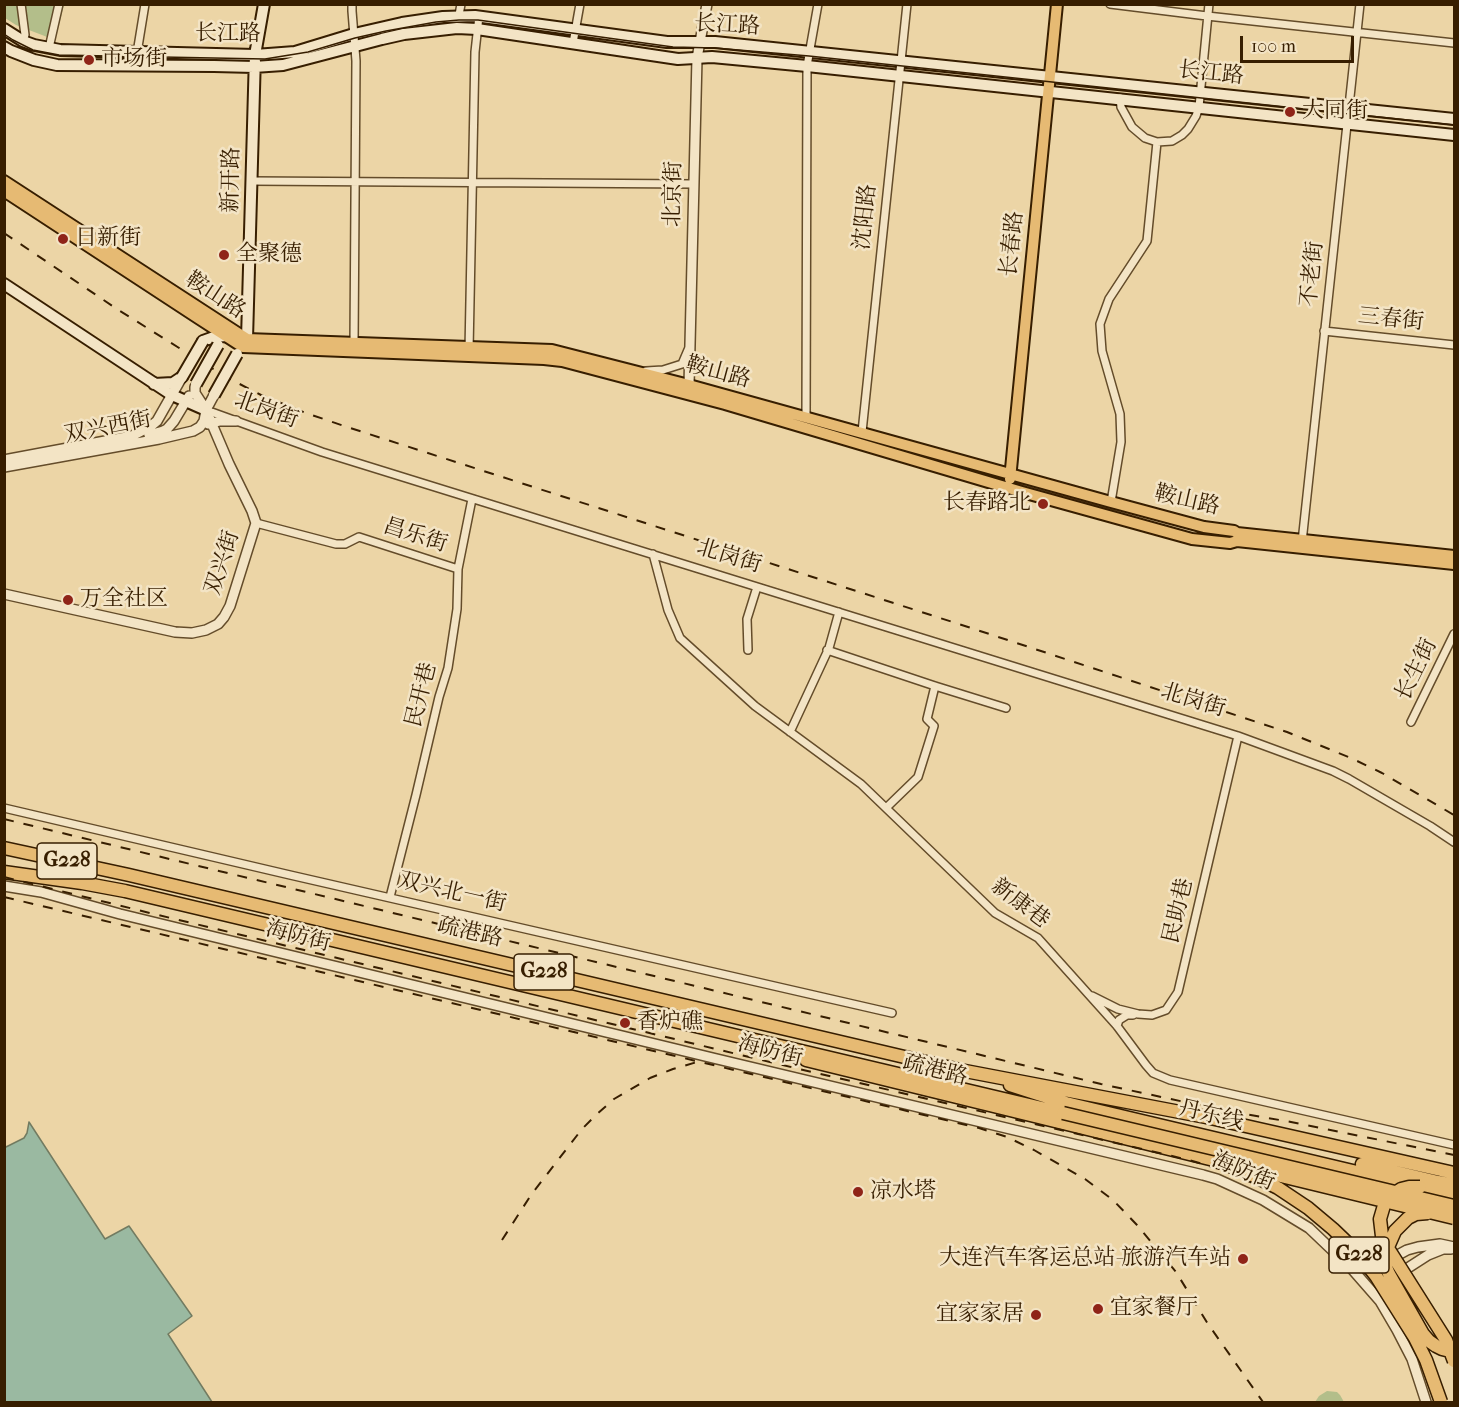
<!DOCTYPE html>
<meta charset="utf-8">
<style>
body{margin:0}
#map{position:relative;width:1459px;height:1407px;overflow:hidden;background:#ecd5a6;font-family:"IM FELL French Canon",serif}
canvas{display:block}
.frame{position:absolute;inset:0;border:6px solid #371e00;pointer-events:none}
.scale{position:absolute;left:1240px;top:36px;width:114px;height:27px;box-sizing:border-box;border:3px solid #371e00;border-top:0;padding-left:8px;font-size:18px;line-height:21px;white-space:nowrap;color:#371e00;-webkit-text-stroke:4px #f3e4c5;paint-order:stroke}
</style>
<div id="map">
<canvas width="1459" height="1407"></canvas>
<div class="frame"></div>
<div class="scale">100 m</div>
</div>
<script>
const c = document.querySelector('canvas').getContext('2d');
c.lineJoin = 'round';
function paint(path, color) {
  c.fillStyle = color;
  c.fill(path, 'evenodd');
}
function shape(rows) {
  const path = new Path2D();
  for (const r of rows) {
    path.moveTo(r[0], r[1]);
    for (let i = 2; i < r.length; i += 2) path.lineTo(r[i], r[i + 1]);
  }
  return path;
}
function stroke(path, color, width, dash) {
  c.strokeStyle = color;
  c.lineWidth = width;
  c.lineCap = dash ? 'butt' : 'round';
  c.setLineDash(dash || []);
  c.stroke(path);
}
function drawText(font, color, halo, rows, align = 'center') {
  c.font = font + ' "IM FELL French Canon","Noto Serif SC",serif';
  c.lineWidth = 5;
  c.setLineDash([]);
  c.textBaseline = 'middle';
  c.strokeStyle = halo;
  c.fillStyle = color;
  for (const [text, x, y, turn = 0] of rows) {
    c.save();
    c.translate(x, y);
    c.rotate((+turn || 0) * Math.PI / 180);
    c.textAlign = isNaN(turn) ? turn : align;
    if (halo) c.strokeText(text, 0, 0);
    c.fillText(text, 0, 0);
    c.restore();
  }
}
const green = shape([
 [5,5,64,5,55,40,16,25,5,18],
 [1327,1391,1337,1392,1340,1395,1344,1402,1315,1402,1319,1396]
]);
const water = shape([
 [29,1122,105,1239,129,1226,192,1316,168,1334,212,1402,5,1402,5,1145,6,1147,24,1138,27,1133,29,1122]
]);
const minor = shape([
 [21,4,25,35,23,41],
 [352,4,352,11,356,61,354,343],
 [1110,4,1207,16,1454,43],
 [459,15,461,4],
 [573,43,580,4],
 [49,48,59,4],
 [137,53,145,4],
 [1120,98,1121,107,1132,127,1145,138,1157,142,1172,141,1182,135,1188,129,1196,116,1199,107,1209,4],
 [251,181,694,184],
 [1324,331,1454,345],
 [469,350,475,52,479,16],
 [646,371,663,370,682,364,688,350],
 [206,410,322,452,1238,736,1333,771,1349,779,1430,826,1454,842],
 [806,417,807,66,818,4],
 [862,432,907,4],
 [1111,502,1121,442,1120,414,1102,351,1100,324,1109,299,1147,241,1157,142],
 [256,523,336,544,345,544,359,537,458,569],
 [1302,542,1360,4],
 [653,554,668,610,680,638,755,706,861,784,995,913,1038,938,1117,1026,1146,1065,1153,1073,1170,1080,1454,1145],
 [748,650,747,619,757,587],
 [827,650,935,686,1006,708],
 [1411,722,1454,634],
 [790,732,829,648,839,612],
 [4,808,290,875,892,1013],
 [886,808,918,777,934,726,927,719,935,686],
 [390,897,416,795,439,697,448,668,457,609,458,569,472,499],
 [1092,996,1118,1009,1138,1014,1152,1015,1166,1010,1178,992,1238,736],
 [1117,1026,1119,1020,1127,1015,1133,1015]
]);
const tertiary = shape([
 [689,385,697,58,707,4],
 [208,424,220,421,236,421],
 [149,435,163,431,167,429,174,421,189,396],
 [4,460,132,436,151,426,157,421,182,377],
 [4,467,159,439,193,431,200,427,204,421,206,410,214,395],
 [4,594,175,632,192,633,206,630,218,624,224,617,230,606,256,523,252,511,229,464,206,410,195,393,195,387],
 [4,886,41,892,120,914,717,1059,1203,1175,1217,1179,1263,1200,1309,1228,1352,1269,1380,1301,1397,1330,1412,1359,1426,1402],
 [1352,1269,1374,1268,1407,1250,1418,1247,1440,1244,1454,1247],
 [1386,1282,1428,1255,1443,1249,1451,1249]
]);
const secondary = shape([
 [4,29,23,41,34,45,60,50,255,55,295,52,354,34,402,23,443,17,475,16,667,42,715,42,1454,119],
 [4,47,11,51,34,60,57,65,214,66,254,67,283,65,382,39,404,34,457,28,477,29,678,59,712,57,807,66,1454,135],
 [4,284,172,395,206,410],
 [203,341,214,337,226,336],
 [244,345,247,339,255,55,264,4],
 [154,384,173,383,182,377]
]);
const primary = shape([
 [4,181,247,339,552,350,689,385,1111,502,1204,527,1234,531,1237,533,1454,556],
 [4,191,198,318,243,347,544,359,562,361,725,404,1022,492,1192,539,1230,543,1237,541,1454,564],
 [1010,479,1057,4]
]);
const trunk = shape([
 [4,848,129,875,960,1070,1206,1117,1454,1173],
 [4,872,82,883,125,891,1063,1113],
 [806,1060,1218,1161],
 [1010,1085,1066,1103,1454,1195],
 [1362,1164,1438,1182,1454,1185]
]);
const tram = shape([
 [4,34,13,40,33,50,59,55,265,59,308,52,355,38,386,31,436,22,459,20,478,20,673,47,715,48,809,56,1454,125]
]);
const rail = shape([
 [4,233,117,309,203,363,230,379,261,395,306,413,344,426,968,627,1287,732,1351,758,1382,773,1454,815],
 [4,819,1101,1084,1222,1110,1291,1122,1454,1155],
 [4,877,154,914,795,1068,1189,1160,1226,1171,1279,1195,1307,1213,1338,1237,1378,1274,1394,1295,1415,1332,1425,1356,1439,1402],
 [4,897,979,1128,1007,1137,1034,1150,1085,1179,1113,1200,1137,1225,1176,1272,1208,1324,1263,1402],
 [502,1240,531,1195,582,1129,596,1115,614,1099,650,1078,673,1069,697,1062]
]);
const secondaryBridge = shape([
 [182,377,203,341],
 [196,384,218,345],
 [214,395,237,354]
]);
const trunkBridge = shape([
 [1063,1113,1454,1206],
 [1218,1161,1250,1174,1278,1188,1308,1208,1333,1229,1357,1252,1376,1276,1415,1338,1426,1360,1441,1402],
 [1252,1169,1454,1218],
 [1420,1187,1409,1187,1401,1189,1390,1196,1385,1202,1380,1219,1382,1236,1386,1245,1446,1340,1454,1361],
 [1428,1213,1416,1214,1408,1218,1395,1231,1388,1247,1386,1257,1386,1267,1389,1274,1423,1334,1429,1341,1436,1346,1442,1349,1454,1352]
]);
const markers = [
 [89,60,6,"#8f2418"],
 [1290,112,6,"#8f2418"],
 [63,239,6,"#8f2418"],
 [224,255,6,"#8f2418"],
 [1043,504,6,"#8f2418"],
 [68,600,6,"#8f2418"],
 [625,1023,6,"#8f2418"],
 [858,1192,6,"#8f2418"],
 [1243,1259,6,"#8f2418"],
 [1098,1309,6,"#8f2418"],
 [1036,1315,6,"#8f2418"]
];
const shields = [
 [67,861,60],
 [544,972,60],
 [1359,1255,60]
];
const shieldNames = [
 ["G228",67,861],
 ["G228",544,972],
 ["G228",1359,1255]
];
const streetNames = [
 ["长江路",727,26,3],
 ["长江路",228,35],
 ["长江路",1211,74,6],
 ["新开路",232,180,-89],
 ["北京街",674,194,-89],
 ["沈阳路",866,217,-84],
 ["长春路",1013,244,-84],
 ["不老街",1313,274,-84],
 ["鞍山路",215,296,33],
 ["三春街",1391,320,6],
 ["鞍山路",718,373,15],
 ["北岗街",266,411,20],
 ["双兴西街",108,428,-11],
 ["鞍山路",1187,501,13],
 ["昌乐街",415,536,18],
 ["北岗街",729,557,17],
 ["双兴街",223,563,-72],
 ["长生街",1417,670,-64],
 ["民开巷",422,695,-76],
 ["北岗街",1193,701,17],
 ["双兴北一街",452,893,13],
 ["新康巷",1020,904,37],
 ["民助巷",1179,911,-77],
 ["疏港路",470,933,13],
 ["海防街",298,937,14],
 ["海防街",770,1052,14],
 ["疏港路",935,1071,14],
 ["丹东线",1211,1116,13],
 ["海防街",1243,1172,23]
];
const poiNames = [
 ["市场街",101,60],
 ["大同街",1302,112],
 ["日新街",75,239],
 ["全聚德",236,255],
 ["长春路北",1031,504,"right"],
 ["万全社区",80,600],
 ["香炉礁",637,1023],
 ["凉水塔",870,1192],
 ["大连汽车客运总站-旅游汽车站",1231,1259,"right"],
 ["宜家餐厅",1110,1309],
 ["宜家家居",1024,1315,"right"]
];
paint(green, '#b3be8a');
paint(water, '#9ab9a1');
stroke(water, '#727b61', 1.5);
stroke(minor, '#644c2a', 10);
stroke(tertiary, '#644c2a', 12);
stroke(secondary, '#371e00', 14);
stroke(primary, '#371e00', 14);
stroke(trunk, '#371e00', 15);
stroke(minor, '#f3e4c5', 7);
stroke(tertiary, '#f3e4c5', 9);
stroke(secondary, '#f3e4c5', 10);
stroke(primary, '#e6ba73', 10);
stroke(trunk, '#e6ba73', 12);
stroke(tram, '#371e00', 1.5);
stroke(rail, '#371e00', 2, [10, 10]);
stroke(secondaryBridge, '#371e00', 14, []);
stroke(trunkBridge, '#371e00', 15, []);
stroke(secondaryBridge, '#f3e4c5', 10);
stroke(trunkBridge, '#e6ba73', 12);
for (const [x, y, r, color] of markers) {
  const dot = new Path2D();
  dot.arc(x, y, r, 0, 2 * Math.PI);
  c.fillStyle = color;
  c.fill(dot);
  stroke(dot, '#f3e4c5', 2);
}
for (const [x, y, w] of shields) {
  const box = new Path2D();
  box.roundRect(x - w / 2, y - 18, w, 36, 4.5);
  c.fillStyle = '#f3e4c5';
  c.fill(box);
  stroke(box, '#371e00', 1.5);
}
drawText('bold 21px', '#371e00', null, shieldNames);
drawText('22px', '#371e00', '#f3e4c5', streetNames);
drawText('22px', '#371e00', '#f3e4c5', poiNames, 'left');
</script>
